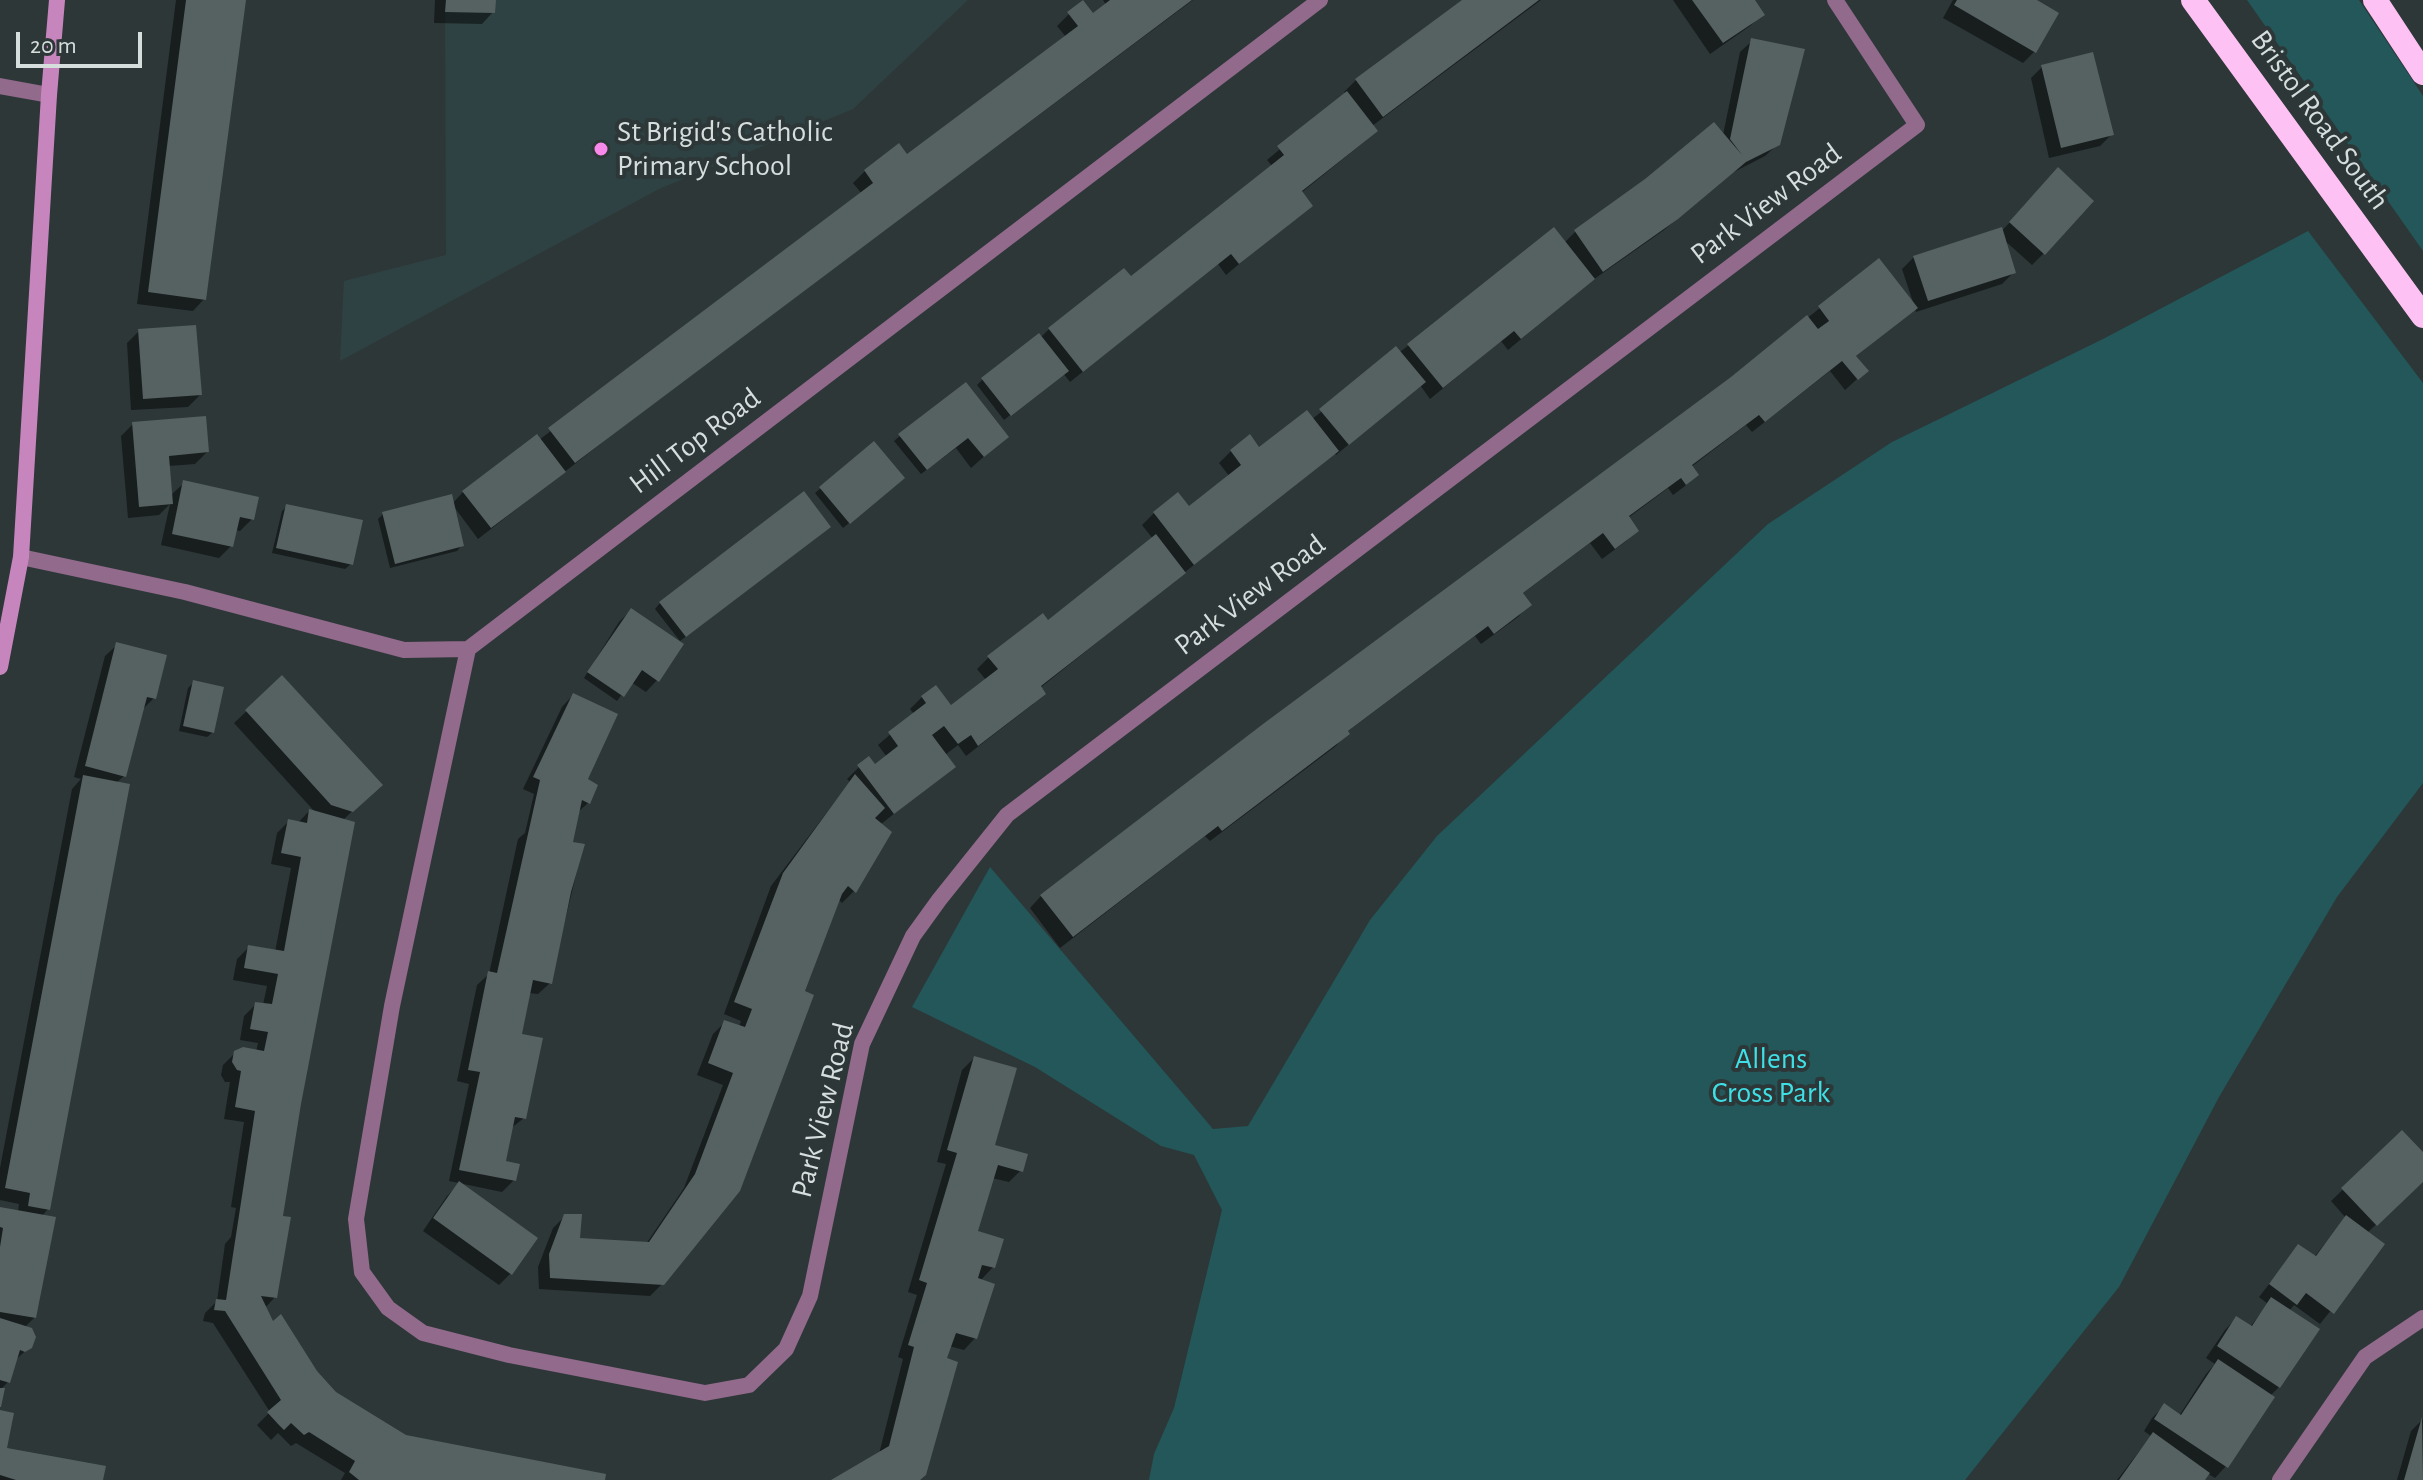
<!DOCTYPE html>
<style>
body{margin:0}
#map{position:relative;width:2423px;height:1480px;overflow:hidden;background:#2d3738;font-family:"Alegreya Sans",sans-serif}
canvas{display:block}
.scale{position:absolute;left:16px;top:32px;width:126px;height:36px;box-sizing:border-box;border:4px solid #d6dddd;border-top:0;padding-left:10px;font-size:24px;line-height:28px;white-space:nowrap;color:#d6dddd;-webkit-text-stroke:6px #2d3738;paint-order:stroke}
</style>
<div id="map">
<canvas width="2423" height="1480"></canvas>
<div class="scale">20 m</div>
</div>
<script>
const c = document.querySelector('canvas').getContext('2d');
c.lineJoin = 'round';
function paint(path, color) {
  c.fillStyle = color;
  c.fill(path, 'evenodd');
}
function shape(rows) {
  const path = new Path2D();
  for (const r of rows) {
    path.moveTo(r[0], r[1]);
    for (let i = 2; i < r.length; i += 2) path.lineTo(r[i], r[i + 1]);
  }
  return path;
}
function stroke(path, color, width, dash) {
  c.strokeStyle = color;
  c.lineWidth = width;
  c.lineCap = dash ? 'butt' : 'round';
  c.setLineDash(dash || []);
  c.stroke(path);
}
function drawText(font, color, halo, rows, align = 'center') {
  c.font = font + ' "Alegreya Sans",sans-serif';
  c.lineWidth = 8;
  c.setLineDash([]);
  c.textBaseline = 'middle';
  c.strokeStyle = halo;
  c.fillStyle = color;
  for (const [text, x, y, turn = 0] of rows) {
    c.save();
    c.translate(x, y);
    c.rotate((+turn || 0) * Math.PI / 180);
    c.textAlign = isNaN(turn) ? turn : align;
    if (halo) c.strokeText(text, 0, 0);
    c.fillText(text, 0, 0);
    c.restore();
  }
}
const built = shape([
 [445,0,968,0,853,109,659,189,340,361,344,281,446,255]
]);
const green = shape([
 [2247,0,2359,0,2423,96,2423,251],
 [2308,231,2423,383,2423,783,2337,897,2219,1097,2119,1287,1965,1480,1149,1480,1154,1454,1174,1408,1222,1210,1194,1155,1161,1146,1035,1067,912,1007,990,867,1213,1129,1248,1126,1370,920,1437,836,1768,524,1892,442,2103,339]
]);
const shadow = shape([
 [176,0,244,0,204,299,193,311,137,304],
 [435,0,494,0,493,12,482,24,434,23],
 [1103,0,1193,0,643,411,478,539,452,504,462,545,457,551,390,568,378,519,383,514,452,504,463,492,539,440,862,194,853,183,865,171,907,156,1066,37,1057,26,1069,14,1092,16,1106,5],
 [1465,0,1541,0,1372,126,1376,131,1364,142,1301,193,1300,213,1226,275,1218,264,1070,382,1063,373,1004,420,977,385,982,380,1039,336,1040,338,1049,329,1130,279,1273,167,1267,160,1346,94,1344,92,1356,80],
 [1673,0,1753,0,1762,15,1750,26,1710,54],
 [1953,0,2033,0,2034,52,2023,63,1943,18],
 [1752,41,1778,144,1765,156,1732,173,1664,230,1590,282,1508,350,1501,341,1430,399,1420,385,1336,455,1334,453,1040,688,1044,693,1032,705,966,756,958,745,945,755,953,766,880,825,890,833,854,891,842,903,838,899,662,1284,650,1296,539,1289,538,1267,553,1228,565,1216,578,1240,646,1244,684,1188,723,1085,697,1075,713,1034,725,1022,739,1027,741,1021,724,1014,771,886,850,782,847,779,859,767,875,767,887,757,878,745,914,714,910,709,922,697,950,707,986,680,977,669,989,657,1048,623,1153,539,1142,525,1154,513,1178,495,1189,509,1230,477,1219,463,1231,451,1259,450,1312,419,1409,345,1564,243,1575,232,1646,181,1723,135,1740,52],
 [2042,67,2112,134,2100,146,2049,158,2031,78],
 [2046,182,2044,253,2032,265,2003,239,2014,272,2002,284,1916,312,1915,308,1855,357,1866,371,1845,390,1830,371,1752,432,1746,425,1691,467,1696,475,1685,486,1673,495,1668,488,1628,518,1637,531,1625,542,1602,559,1590,543,1522,594,1529,605,1518,617,1481,644,1475,636,1347,732,1336,746,1210,841,1205,836,1060,948,1030,908,1041,896,1732,379,1878,261,1914,305,1902,269,1914,257,2001,232],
 [139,331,200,395,188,407,131,410,127,343],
 [133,424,207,452,195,464,168,466,170,496,184,483,252,519,240,531,235,530,231,546,219,558,161,545,170,504,159,515,128,518,121,436],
 [900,436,1006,437,971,468,956,448,921,474,894,441],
 [897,483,843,528,815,493,821,488],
 [287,506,351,564,345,569,272,553,282,511],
 [828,527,816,538,680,641,655,609,660,603],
 [631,610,657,680,646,692,631,682,617,701,584,678,619,622],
 [117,645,154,698,142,710,124,776,116,783,48,1209,41,1217,35,1317,24,1328,30,1347,14,1361,8,1382,0,1390,0,1404,0,1209,18,1212,19,1204,0,1200,0,1168,72,789,81,779,74,777,105,656],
 [282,678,368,796,342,821,284,1203,275,1297,265,1308,273,1324,334,1394,405,1436,603,1480,341,1480,345,1473,296,1443,291,1446,278,1433,271,1440,257,1425,270,1412,213,1323,203,1321,205,1313,217,1301,225,1244,231,1237,236,1208,231,1207,244,1122,224,1119,230,1082,225,1082,221,1075,223,1065,235,1053,256,1052,258,1043,240,1040,244,1016,256,1004,263,1005,267,986,233,980,237,959,249,947,275,952,291,868,271,864,277,833,289,821,298,823,309,811,316,813,234,723],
 [194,682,213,732,207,737,179,731,188,688],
 [573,695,588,803,577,813,571,843,583,846,550,983,538,994,528,993,520,1035,524,1118,510,1129,504,1162,514,1180,502,1192,449,1181,469,1084,457,1081,477,985,489,974,518,839,525,833,534,794,523,789,562,707],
 [974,1058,993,1146,1021,1170,1009,1182,992,1178,976,1232,993,1267,980,1281,975,1338,964,1350,949,1346,918,1480,835,1480,879,1454,903,1359,898,1357,917,1295,908,1292,946,1164,937,1162,962,1070],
 [2402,1133,2423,1155,2423,1180,2367,1233,2383,1245,2320,1324,2294,1305,2289,1311,2279,1387,2270,1396,2226,1466,2215,1478,2207,1473,2203,1480,2117,1480,2151,1436,2144,1431,2152,1418,2164,1406,2179,1416,2206,1374,2215,1364,2206,1358,2225,1330,2236,1318,2250,1327,2268,1304,2259,1297,2299,1246,2314,1257,2346,1218,2331,1201],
 [459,1184,511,1273,499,1285,423,1231,447,1196],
 [0,1413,5,1449,101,1480,0,1480],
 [2423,1419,2423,1480,2397,1480,2411,1431]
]);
const building = shape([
 [186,0,246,0,206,300,148,292],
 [446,0,496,0,495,13,445,12],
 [1083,0,1093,13,1110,0,1192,0,575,463,548,428,873,183,864,170,899,143,907,154,1078,26,1067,12],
 [1462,0,1539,0,1383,117,1355,79],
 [1692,0,1755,0,1765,15,1723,43],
 [1957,0,2037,0,2059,13,2036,53,1954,5],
 [1751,38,1805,49,1780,145,1746,162,1678,219,1603,272,1574,230,1645,179,1714,122,1742,155,1730,139],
 [2093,52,2114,135,2061,148,2041,65],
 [1347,91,1378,131,1302,191,1313,206,1239,264,1231,254,1083,372,1048,328,1124,268,1131,276,1284,155,1277,146],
 [2058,167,2094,201,2045,255,2009,222],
 [1554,227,1595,279,1521,339,1514,331,1443,388,1407,344],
 [2002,227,2016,273,1928,301,1913,256],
 [1879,258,1918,308,1856,356,1869,371,1858,380,1842,361,1765,422,1759,415,1692,465,1699,475,1686,485,1681,478,1629,516,1639,531,1615,549,1603,533,1523,593,1532,605,1494,634,1488,626,1348,731,1350,734,1222,831,1218,826,1073,937,1040,895,1263,724,1731,377,1807,315,1818,329,1829,321,1818,306],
 [196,325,202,395,143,399,138,329],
 [1039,333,1069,371,1011,416,981,378],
 [1396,346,1426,382,1349,445,1319,409],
 [966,382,1009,437,984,457,968,438,927,470,898,434],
 [1307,410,1339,451,1194,565,1153,512,1178,492,1189,506,1241,465,1230,450,1250,434,1259,447],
 [206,416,209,452,169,456,173,504,139,507,132,422],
 [537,434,566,472,491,528,462,491],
 [874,441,905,478,850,524,819,487],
 [183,480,259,497,254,520,240,517,233,547,172,534],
 [804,491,831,527,686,637,659,602],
 [452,494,464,546,395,564,382,512],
 [286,504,363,520,353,565,276,548],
 [1156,534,1186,573,1041,686,1046,694,978,746,971,735,958,744,944,726,932,735,956,767,894,814,857,765,869,756,875,764,898,746,888,732,926,703,921,696,936,685,951,705,998,669,987,656,1043,613,1048,620],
 [631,608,684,644,659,682,642,670,624,697,587,672],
 [116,642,167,655,156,699,147,697,126,777,85,766],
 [282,675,383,785,353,812,331,805,245,710],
 [193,680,224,687,214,733,183,726],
 [573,693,618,714,588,779,598,785,590,804,582,800,573,842,585,844,571,892,552,984,533,980,522,1034,543,1038,526,1119,515,1117,506,1161,520,1164,516,1181,459,1170,480,1072,468,1070,488,971,497,973,540,780,533,777],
 [855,774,885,808,875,818,892,832,856,893,848,886,842,894,805,991,814,995,740,1191,664,1285,550,1278,549,1254,564,1214,582,1214,580,1238,649,1242,695,1174,733,1073,708,1063,724,1020,745,1027,752,1009,734,1002,783,873],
 [83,775,130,784,50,1210,28,1206,30,1193,5,1188],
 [309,809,355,822,301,1104,283,1216,291,1217,277,1298,261,1296,273,1321,281,1314,317,1371,336,1392,406,1435,606,1474,605,1480,359,1480,349,1472,355,1461,309,1432,304,1435,291,1423,284,1430,278,1424,267,1412,281,1400,225,1311,214,1310,216,1299,226,1300,255,1111,235,1107,241,1071,237,1070,232,1062,234,1051,243,1047,264,1051,268,1032,250,1029,255,1002,272,1004,278,974,244,968,248,945,284,951,301,857,281,853,288,819,307,823],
 [974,1056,1017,1068,995,1145,1028,1154,1023,1172,998,1165,978,1231,1004,1239,995,1268,982,1265,978,1278,995,1284,977,1339,956,1333,947,1358,958,1362,926,1475,920,1480,831,1480,889,1446,914,1347,908,1345,927,1283,919,1280,957,1153,947,1150],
 [2402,1130,2423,1152,2423,1182,2377,1226,2341,1188],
 [459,1181,538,1238,512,1275,433,1218],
 [0,1207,56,1217,36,1318,0,1312,0,1247,3,1228,0,1227],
 [2346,1215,2385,1244,2334,1314,2306,1293,2297,1305,2269,1284,2298,1244,2316,1256],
 [2271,1297,2320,1329,2280,1388,2217,1346,2236,1316,2252,1326],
 [0,1318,32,1328,36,1337,32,1348,25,1352,20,1350,10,1383,0,1380],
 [2218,1359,2275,1397,2228,1468,2154,1419,2164,1403,2181,1415],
 [0,1388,5,1388,1,1407,0,1407],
 [0,1410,14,1413,7,1448,106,1466,103,1480,16,1480,0,1475],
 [2422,1417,2423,1480,2404,1480],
 [2153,1432,2210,1473,2205,1480,2119,1480]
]);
const street = shape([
 [0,86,49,95],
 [21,557,185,592,404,650,468,649,1320,0],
 [468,649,392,1006,356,1219,362,1272,388,1308,423,1333,509,1355,705,1393,749,1385,786,1349,810,1296,862,1044,913,936,939,900,1007,815,1917,125,1835,0],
 [2280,1480,2365,1357,2423,1318]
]);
const secondary = shape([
 [0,667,21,557,49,95,57,0]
]);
const highway = shape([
 [2193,0,2423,316],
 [2375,0,2423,73]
]);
const markers = [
 [601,149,8,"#f888ea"]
];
const streetNames = [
 ["Bristol Road South",2320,120,54],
 ["Park View Road",1766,204,-37],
 ["Hill Top Road",695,441,-37],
 ["Park View Road",1250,595,-37],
 ["Park View Road",823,1110,-76]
];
const poiNames = [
 ["St Brigid's Catholic",617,132],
 ["Primary School",617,166]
];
const parkNames = [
 ["Allens",1771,1059],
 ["Cross Park",1771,1093]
];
paint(built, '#2f4243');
paint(green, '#235759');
paint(shadow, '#0007');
paint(building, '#566161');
stroke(street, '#926a8c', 16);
stroke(secondary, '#c686bd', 16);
stroke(highway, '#fdc1f4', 24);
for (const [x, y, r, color] of markers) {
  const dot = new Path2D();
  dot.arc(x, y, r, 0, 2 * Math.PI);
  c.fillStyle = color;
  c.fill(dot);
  stroke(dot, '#2d3738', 3);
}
drawText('30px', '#d6dddd', '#2d3738', streetNames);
drawText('30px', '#d6dddd', '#2d3738', poiNames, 'left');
drawText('30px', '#3fdfe6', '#2d3738', parkNames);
</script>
